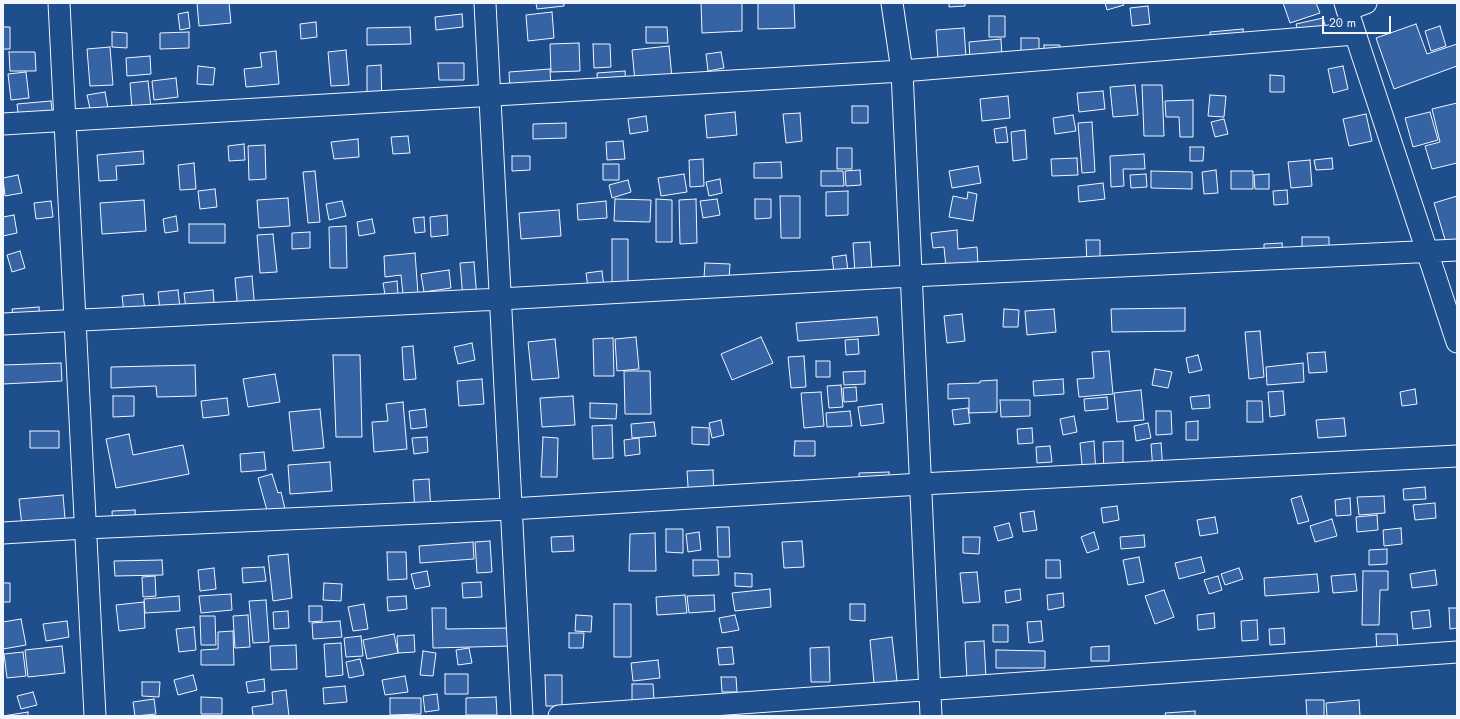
<!DOCTYPE html>
<style>
body{margin:0}
#map{position:relative;width:1460px;height:719px;overflow:hidden;background:#1f4e8c;font-family:Jost,sans-serif}
canvas{display:block}
.frame{position:absolute;inset:0;border:4px solid #f2f6ff;pointer-events:none}
.scale{position:absolute;left:1322px;top:16px;width:69px;height:18px;box-sizing:border-box;border:2px solid #f2f6ff;border-top:0;padding-left:5px;font-size:12px;line-height:14px;white-space:nowrap;color:#f2f6ff;-webkit-text-stroke:3px #1f4e8c;paint-order:stroke}
</style>
<div id="map">
<canvas width="1460" height="719"></canvas>
<div class="frame"></div>
<div class="scale">20 m</div>
</div>
<script>
const c = document.querySelector('canvas').getContext('2d');
c.lineJoin = 'round';
function paint(path, color) {
  c.fillStyle = color;
  c.fill(path, 'evenodd');
}
function shape(rows) {
  const path = new Path2D();
  for (const r of rows) {
    path.moveTo(r[0], r[1]);
    for (let i = 2; i < r.length; i += 2) path.lineTo(r[i], r[i + 1]);
  }
  return path;
}
function stroke(path, color, width, dash) {
  c.strokeStyle = color;
  c.lineWidth = width;
  c.lineCap = dash ? 'butt' : 'round';
  c.setLineDash(dash || []);
  c.stroke(path);
}
const building = shape([
 [197,3,229,3,231,23,199,26,197,3],
 [536,3,564,3,564,6,537,9,536,3],
 [701,3,742,3,742,31,702,33,701,3],
 [758,3,794,3,795,28,758,29,758,3],
 [949,3,965,3,965,6,949,7,949,3],
 [1105,3,1123,3,1124,5,1107,10,1105,3],
 [1283,3,1316,3,1320,13,1290,23,1283,3],
 [1148,6,1150,24,1132,26,1130,8,1148,6],
 [188,12,190,28,180,30,178,14,188,12],
 [552,12,554,38,528,41,526,15,552,12],
 [462,14,463,27,436,30,435,17,462,14],
 [989,16,1005,16,1005,37,989,37,989,16],
 [1323,18,1330,41,1303,48,1296,24,1323,18],
 [316,22,317,37,301,39,300,24,316,22],
 [1416,24,1427,54,1457,44,1457,66,1394,89,1376,38,1416,24],
 [1440,26,1446,46,1431,51,1425,31,1440,26],
 [3,27,10,27,10,49,3,49,3,27],
 [410,27,411,44,367,45,367,28,410,27],
 [646,27,667,27,668,43,646,43,646,27],
 [964,28,966,57,938,59,936,30,964,28],
 [1243,29,1245,46,1212,49,1210,32,1243,29],
 [112,32,127,33,127,48,112,47,112,32],
 [189,32,189,48,160,49,160,33,189,32],
 [1021,38,1039,38,1039,60,1021,60,1021,38],
 [1001,39,1002,57,970,59,969,42,1001,39],
 [579,43,580,71,551,72,550,44,579,43],
 [593,44,610,44,611,67,594,68,593,44],
 [1044,45,1060,45,1060,58,1044,58,1044,45],
 [669,46,672,78,635,82,632,50,669,46],
 [110,47,113,85,90,86,87,49,110,47],
 [346,50,349,85,331,86,328,52,346,50],
 [276,51,279,84,246,87,244,69,262,67,260,53,276,51],
 [9,52,35,52,36,71,10,71,9,52],
 [721,52,724,68,708,71,706,54,721,52],
 [150,56,151,74,127,76,126,58,150,56],
 [438,63,464,63,464,80,439,80,438,63],
 [381,65,382,106,367,106,367,66,381,65],
 [198,66,215,68,213,85,197,84,198,66],
 [1343,66,1348,89,1333,93,1328,69,1343,66],
 [550,69,551,87,510,90,509,72,550,69],
 [625,71,626,87,598,90,597,73,625,71],
 [26,72,29,98,11,100,8,74,26,72],
 [1270,75,1284,76,1284,92,1270,92,1270,75],
 [176,78,178,97,154,100,152,81,176,78],
 [148,81,151,108,132,109,130,83,148,81],
 [1135,85,1138,115,1113,117,1110,87,1135,85],
 [1142,85,1162,85,1164,136,1144,136,1142,85],
 [1103,91,1105,109,1079,112,1077,93,1103,91],
 [105,92,111,124,94,127,87,95,105,92],
 [1210,95,1226,96,1224,117,1208,116,1210,95],
 [1008,96,1010,118,982,121,980,99,1008,96],
 [1193,100,1193,137,1180,137,1179,117,1166,117,1165,101,1193,100],
 [51,101,54,127,20,130,17,104,51,101],
 [1457,103,1457,163,1432,169,1425,146,1440,142,1432,109,1457,103],
 [852,106,868,106,868,123,852,123,852,106],
 [735,112,737,135,707,138,705,115,735,112],
 [1430,112,1438,140,1413,147,1405,118,1430,112],
 [800,113,802,141,786,143,783,114,800,113],
 [1366,114,1372,141,1349,146,1343,119,1366,114],
 [1073,115,1076,131,1055,134,1053,118,1073,115],
 [646,116,648,131,630,134,628,119,646,116],
 [1224,119,1228,134,1215,137,1211,122,1224,119],
 [1092,122,1095,172,1082,173,1078,123,1092,122],
 [566,123,566,138,533,139,533,124,566,123],
 [1006,127,1008,142,996,143,994,129,1006,127],
 [1025,130,1027,159,1013,161,1011,132,1025,130],
 [408,136,410,153,393,154,391,137,408,136],
 [358,139,359,157,334,159,331,142,358,139],
 [623,141,625,159,607,160,606,142,623,141],
 [244,144,245,160,229,161,228,146,244,144],
 [265,145,266,179,249,180,248,146,265,145],
 [1190,147,1204,147,1203,161,1190,161,1190,147],
 [837,148,852,148,852,169,837,169,837,148],
 [143,151,144,164,116,166,117,180,99,181,97,155,143,151],
 [1144,154,1145,169,1123,169,1124,186,1111,187,1110,156,1144,154],
 [512,156,530,156,530,170,512,171,512,156],
 [1077,158,1078,175,1052,176,1051,159,1077,158],
 [1332,158,1333,169,1316,170,1314,160,1332,158],
 [703,159,704,186,690,187,689,160,703,159],
 [1310,160,1312,186,1291,188,1288,162,1310,160],
 [781,162,782,178,754,178,754,163,781,162],
 [194,163,196,189,180,190,178,165,194,163],
 [603,164,619,164,619,180,603,180,603,164],
 [978,166,981,183,952,188,949,171,978,166],
 [860,170,861,185,846,186,845,171,860,170],
 [1216,170,1218,193,1204,194,1202,172,1216,170],
 [315,171,320,222,308,223,303,172,315,171],
 [821,171,843,171,844,186,821,186,821,171],
 [1151,171,1192,172,1192,189,1151,188,1151,171],
 [1231,171,1253,171,1253,189,1231,189,1231,171],
 [684,174,687,192,661,196,658,178,684,174],
 [1146,174,1147,187,1131,188,1130,175,1146,174],
 [1269,174,1269,189,1255,189,1254,175,1269,174],
 [18,175,22,193,5,196,3,178,18,175],
 [720,179,722,193,709,196,706,182,720,179],
 [628,180,631,192,612,198,609,185,628,180],
 [1103,183,1105,199,1079,202,1078,186,1103,183],
 [215,189,217,207,200,209,198,191,215,189],
 [1287,190,1288,204,1274,205,1273,191,1287,190],
 [848,191,848,215,826,216,826,192,848,191],
 [968,192,977,194,973,221,949,217,953,196,967,199,968,192],
 [780,196,800,196,800,238,781,238,780,196],
 [1457,196,1457,254,1450,256,1434,203,1457,196],
 [288,198,290,226,259,228,257,200,288,198],
 [615,199,651,200,650,222,614,221,615,199],
 [656,199,672,200,672,242,656,242,656,199],
 [696,199,697,243,680,244,679,200,696,199],
 [717,199,720,215,703,218,700,201,717,199],
 [755,199,771,199,771,218,755,219,755,199],
 [144,200,146,231,102,234,100,203,144,200],
 [51,201,53,217,36,219,34,203,51,201],
 [342,201,346,216,329,220,326,204,342,201],
 [606,201,607,218,578,220,577,204,606,201],
 [559,210,561,236,521,239,519,213,559,210],
 [14,215,17,233,3,236,3,217,14,215],
 [447,215,448,235,431,237,430,217,447,215],
 [176,216,178,231,165,233,163,219,176,216],
 [424,217,425,232,415,233,413,218,424,217],
 [372,219,375,233,359,236,357,222,372,219],
 [189,224,225,224,225,243,189,243,189,224],
 [346,226,347,268,330,268,329,227,346,226],
 [957,230,958,249,977,247,978,264,946,268,944,247,933,248,931,233,957,230],
 [310,232,310,248,292,249,292,233,310,232],
 [273,234,277,272,260,273,257,235,273,234],
 [1302,237,1329,237,1329,257,1302,257,1302,237],
 [612,239,628,239,628,285,612,284,612,239],
 [1086,240,1100,240,1100,264,1087,265,1086,240],
 [870,242,872,272,855,274,853,243,870,242],
 [1282,243,1283,255,1264,255,1264,244,1282,243],
 [20,251,25,268,12,272,7,255,20,251],
 [415,253,418,294,403,295,401,275,385,277,384,256,415,253],
 [846,255,849,279,835,280,832,257,846,255],
 [474,262,477,298,463,299,460,263,474,262],
 [705,263,730,264,729,279,704,278,705,263],
 [449,270,451,288,424,292,421,274,449,270],
 [602,271,604,287,588,288,586,273,602,271],
 [252,276,255,310,238,312,235,278,252,276],
 [397,281,398,294,385,295,383,283,397,281],
 [178,290,180,308,160,310,158,292,178,290],
 [213,290,215,315,187,317,184,293,213,290],
 [143,294,145,311,124,313,122,296,143,294],
 [39,307,40,323,14,325,12,309,39,307],
 [1185,308,1185,331,1112,332,1111,309,1185,308],
 [1004,309,1019,310,1018,327,1003,327,1004,309],
 [1054,309,1056,332,1027,335,1025,311,1054,309],
 [962,314,965,341,947,343,944,316,962,314],
 [877,317,879,335,798,341,796,323,877,317],
 [1260,331,1264,377,1249,379,1245,332,1260,331],
 [636,337,639,369,617,371,615,339,636,337],
 [761,337,773,363,732,380,721,354,761,337],
 [613,338,614,376,594,376,593,339,613,338],
 [555,339,559,378,532,380,528,342,555,339],
 [858,339,859,354,846,355,845,340,858,339],
 [472,343,475,360,458,364,454,347,472,343],
 [413,346,416,379,404,380,402,347,413,346],
 [1109,351,1113,394,1079,397,1077,379,1094,378,1092,352,1109,351],
 [1325,352,1327,372,1309,373,1307,353,1325,352],
 [333,355,360,355,362,437,336,437,333,355],
 [1198,355,1202,370,1189,373,1186,358,1198,355],
 [804,356,806,387,791,388,788,357,804,356],
 [816,361,830,361,830,377,816,377,816,361],
 [61,363,62,381,3,384,3,365,61,363],
 [1303,363,1304,382,1267,385,1266,367,1303,363],
 [195,365,196,396,157,397,156,386,111,388,111,367,195,365],
 [1155,369,1172,372,1168,388,1152,385,1155,369],
 [624,371,650,371,651,414,625,414,624,371],
 [865,371,865,384,844,385,843,372,865,371],
 [275,374,280,402,248,407,243,379,275,374],
 [482,379,484,404,459,406,457,381,482,379],
 [1063,379,1064,394,1034,396,1033,381,1063,379],
 [997,380,997,412,969,413,969,398,948,399,948,384,980,383,980,381,997,380],
 [841,385,843,407,829,408,827,386,841,385],
 [856,387,857,401,844,402,843,388,856,387],
 [1415,389,1417,404,1402,406,1400,392,1415,389],
 [1141,390,1144,420,1117,422,1114,393,1141,390],
 [1283,391,1285,415,1270,417,1268,392,1283,391],
 [821,392,824,426,804,428,801,393,821,392],
 [1209,395,1210,408,1192,409,1190,397,1209,395],
 [113,396,134,396,134,416,113,417,113,396],
 [573,396,575,425,542,427,540,398,573,396],
 [1107,397,1108,409,1085,411,1084,399,1107,397],
 [227,398,229,415,203,418,201,401,227,398],
 [1000,400,1030,400,1030,416,1001,417,1000,400],
 [1247,401,1262,401,1263,422,1247,422,1247,401],
 [403,402,407,449,374,452,372,422,388,421,386,404,403,402],
 [590,403,617,404,616,419,590,418,590,403],
 [882,404,884,423,861,426,858,407,882,404],
 [968,408,970,423,954,425,952,410,968,408],
 [320,409,324,448,293,451,289,412,320,409],
 [425,409,427,427,411,429,409,411,425,409],
 [850,411,852,426,827,427,826,413,850,411],
 [1156,411,1171,411,1172,434,1156,435,1156,411],
 [1074,416,1077,432,1063,435,1060,419,1074,416],
 [1344,418,1346,436,1318,438,1316,420,1344,418],
 [721,420,724,435,712,438,709,423,721,420],
 [1198,421,1198,440,1186,440,1186,422,1198,421],
 [654,422,656,436,632,438,631,424,654,422],
 [1148,423,1151,438,1136,441,1134,426,1148,423],
 [612,425,613,458,593,459,592,426,612,425],
 [692,427,709,428,709,445,692,444,692,427],
 [1032,428,1033,443,1018,444,1017,429,1032,428],
 [30,431,59,431,59,448,30,448,30,431],
 [129,434,133,455,183,445,189,474,116,488,106,439,129,434],
 [427,437,428,452,414,454,412,438,427,437],
 [543,437,558,438,557,477,541,477,543,437],
 [639,438,640,454,625,456,624,440,639,438],
 [795,441,815,441,815,456,794,456,795,441],
 [1094,441,1096,474,1083,475,1080,443,1094,441],
 [1123,441,1123,477,1104,478,1103,442,1123,441],
 [1161,443,1163,470,1153,471,1151,444,1161,443],
 [1050,446,1052,462,1037,463,1036,447,1050,446],
 [264,452,266,470,241,472,240,454,264,452],
 [330,462,332,491,290,494,288,465,330,462],
 [713,470,714,500,689,501,687,471,713,470],
 [889,472,890,487,859,488,859,473,889,472],
 [272,474,278,493,281,492,285,509,268,514,258,478,272,474],
 [429,479,431,511,415,513,413,480,429,479],
 [1425,487,1426,499,1404,500,1403,489,1425,487],
 [63,495,66,530,23,535,19,499,63,495],
 [1301,496,1309,521,1298,524,1291,499,1301,496],
 [1384,496,1385,513,1359,515,1357,497,1384,496],
 [1350,498,1351,515,1336,516,1335,500,1350,498],
 [1435,503,1436,518,1415,520,1413,505,1435,503],
 [1117,506,1119,520,1103,523,1101,508,1117,506],
 [135,510,136,532,113,533,112,511,135,510],
 [1034,511,1037,530,1023,532,1020,513,1034,511],
 [1377,515,1378,530,1357,532,1356,517,1377,515],
 [1215,517,1218,533,1200,536,1197,520,1215,517],
 [1332,519,1337,536,1315,542,1310,526,1332,519],
 [1009,523,1013,537,998,541,994,527,1009,523],
 [717,527,729,527,730,557,718,557,717,527],
 [1401,528,1402,544,1384,546,1383,530,1401,528],
 [666,529,683,529,683,553,666,552,666,529],
 [699,532,701,550,688,552,686,534,699,532],
 [1094,532,1099,549,1087,553,1081,537,1094,532],
 [655,533,656,571,629,571,630,534,655,533],
 [1144,535,1145,547,1121,549,1120,537,1144,535],
 [573,536,574,551,552,552,551,537,573,536],
 [963,537,980,537,979,554,963,553,963,537],
 [490,541,492,572,477,573,475,542,490,541],
 [802,541,804,567,784,568,782,542,802,541],
 [473,542,474,559,420,563,419,546,473,542],
 [1387,549,1387,564,1369,565,1369,550,1387,549],
 [387,552,406,552,407,579,388,580,387,552],
 [288,554,292,598,273,601,268,556,288,554],
 [1139,557,1144,582,1128,585,1123,560,1139,557],
 [1201,557,1205,572,1179,579,1175,563,1201,557],
 [162,560,163,575,115,576,114,561,162,560],
 [693,560,718,560,719,575,693,576,693,560],
 [1046,560,1060,560,1061,578,1046,578,1046,560],
 [264,567,266,581,243,583,242,568,264,567],
 [214,568,216,589,200,591,198,570,214,568],
 [1239,568,1243,579,1225,585,1221,574,1239,568],
 [1435,570,1437,585,1412,588,1410,574,1435,570],
 [427,571,430,586,415,589,411,574,427,571],
 [1363,571,1388,571,1388,590,1380,590,1379,625,1362,625,1363,571],
 [977,572,980,602,963,603,960,573,977,572],
 [735,573,752,574,752,587,735,586,735,573],
 [1317,574,1319,592,1265,596,1264,578,1317,574],
 [1355,574,1357,591,1333,593,1331,576,1355,574],
 [155,576,156,596,143,597,142,577,155,576],
 [1218,576,1222,590,1209,594,1204,580,1218,576],
 [481,582,482,597,463,598,462,583,481,582],
 [3,583,10,583,10,602,3,602,3,583],
 [324,583,342,584,341,601,323,600,324,583],
 [770,589,771,607,735,611,732,593,770,589],
 [1020,589,1021,600,1006,603,1005,591,1020,589],
 [1164,590,1174,617,1155,624,1145,596,1164,590],
 [1063,593,1064,607,1048,610,1047,595,1063,593],
 [231,594,232,610,201,613,199,596,231,594],
 [685,595,687,613,657,615,656,597,685,595],
 [714,595,715,611,689,613,687,596,714,595],
 [179,596,180,611,145,613,144,599,179,596],
 [406,596,407,609,388,611,387,597,406,596],
 [266,600,269,642,253,643,249,601,266,600],
 [144,602,145,628,119,631,116,605,144,602],
 [364,604,368,629,353,631,348,607,364,604],
 [614,604,631,604,631,657,614,657,614,604],
 [850,604,865,604,865,621,850,620,850,604],
 [309,606,322,606,322,621,309,622,309,606],
 [432,608,446,608,446,629,510,628,510,646,433,648,432,608],
 [1449,608,1457,608,1457,628,1450,629,1449,608],
 [1429,610,1431,627,1413,629,1411,612,1429,610],
 [288,611,289,628,274,629,273,612,288,611],
 [1214,613,1215,628,1198,630,1197,615,1214,613],
 [248,615,250,647,235,648,233,616,248,615],
 [576,615,592,616,591,632,575,631,576,615],
 [735,615,739,630,722,633,719,618,735,615],
 [200,616,215,616,216,645,201,645,200,616],
 [21,619,26,645,3,649,3,622,21,619],
 [1257,620,1258,640,1242,641,1241,621,1257,620],
 [67,621,69,637,46,641,43,624,67,621],
 [340,621,342,637,313,639,312,623,340,621],
 [1041,621,1043,641,1029,643,1027,622,1041,621],
 [993,625,1008,625,1008,642,993,642,993,625],
 [194,627,196,650,179,652,176,629,194,627],
 [1284,628,1285,644,1270,645,1269,629,1284,628],
 [233,631,234,665,201,665,201,650,218,649,218,632,233,631],
 [569,633,584,633,583,648,569,648,569,633],
 [394,634,398,653,367,659,363,640,394,634],
 [1376,634,1397,634,1398,651,1377,651,1376,634],
 [414,635,415,652,398,653,397,636,414,635],
 [361,636,363,656,346,657,344,638,361,636],
 [892,637,897,681,874,683,870,640,892,637],
 [984,641,986,678,967,679,965,642,984,641],
 [341,643,343,675,326,677,324,644,341,643],
 [296,645,297,669,271,670,270,646,296,645],
 [62,646,65,673,28,677,25,650,62,646],
 [1109,646,1109,661,1091,661,1091,647,1109,646],
 [732,647,734,664,719,665,717,648,732,647],
 [829,647,830,682,811,682,810,648,829,647],
 [469,648,472,663,458,665,456,650,469,648],
 [996,650,1045,651,1045,668,996,668,996,650],
 [423,651,436,653,433,676,420,675,423,651],
 [23,652,26,676,7,678,4,654,23,652],
 [360,659,364,675,349,678,346,662,360,659],
 [658,660,660,678,633,681,631,663,658,660],
 [445,674,468,674,468,694,445,694,445,674],
 [193,675,197,690,178,695,174,680,193,675],
 [545,675,562,675,562,706,546,706,545,675],
 [405,676,408,692,385,695,382,680,405,676],
 [721,677,736,677,737,692,722,692,721,677],
 [264,679,265,691,248,693,246,682,264,679],
 [142,682,160,682,159,697,142,696,142,682],
 [632,684,653,684,654,700,632,701,632,684],
 [345,686,347,702,324,704,323,688,345,686],
 [286,690,289,716,253,716,252,707,273,704,272,692,286,690],
 [33,692,37,705,21,709,17,696,33,692],
 [437,694,439,710,425,712,423,696,437,694],
 [201,697,222,698,222,714,201,714,201,697],
 [496,697,497,715,466,715,466,698,496,697],
 [390,698,421,698,421,714,390,715,390,698],
 [154,699,156,714,135,716,133,702,154,699],
 [1306,700,1324,700,1324,716,1307,716,1306,700],
 [1359,700,1360,716,1327,716,1326,703,1359,700],
 [1195,711,1195,716,1166,716,1165,713,1195,711],
 [28,712,28,716,3,716,28,712]
]);
const street = shape([
 [59,3,95,716],
 [485,3,522,716],
 [892,3,902,71,931,716],
 [1345,3,1457,342],
 [1347,10,1366,3],
 [3,124,902,71,1355,34],
 [3,324,500,299,911,276,1457,250],
 [3,533,85,528,511,509,921,484,1457,456],
 [559,716,1457,652]
]);
paint(building, '#3563a3');
stroke(building, '#f2f6ff', 1);
stroke(street, '#f2f6ff', 23);
stroke(street, '#1f4e8c', 21);
</script>
